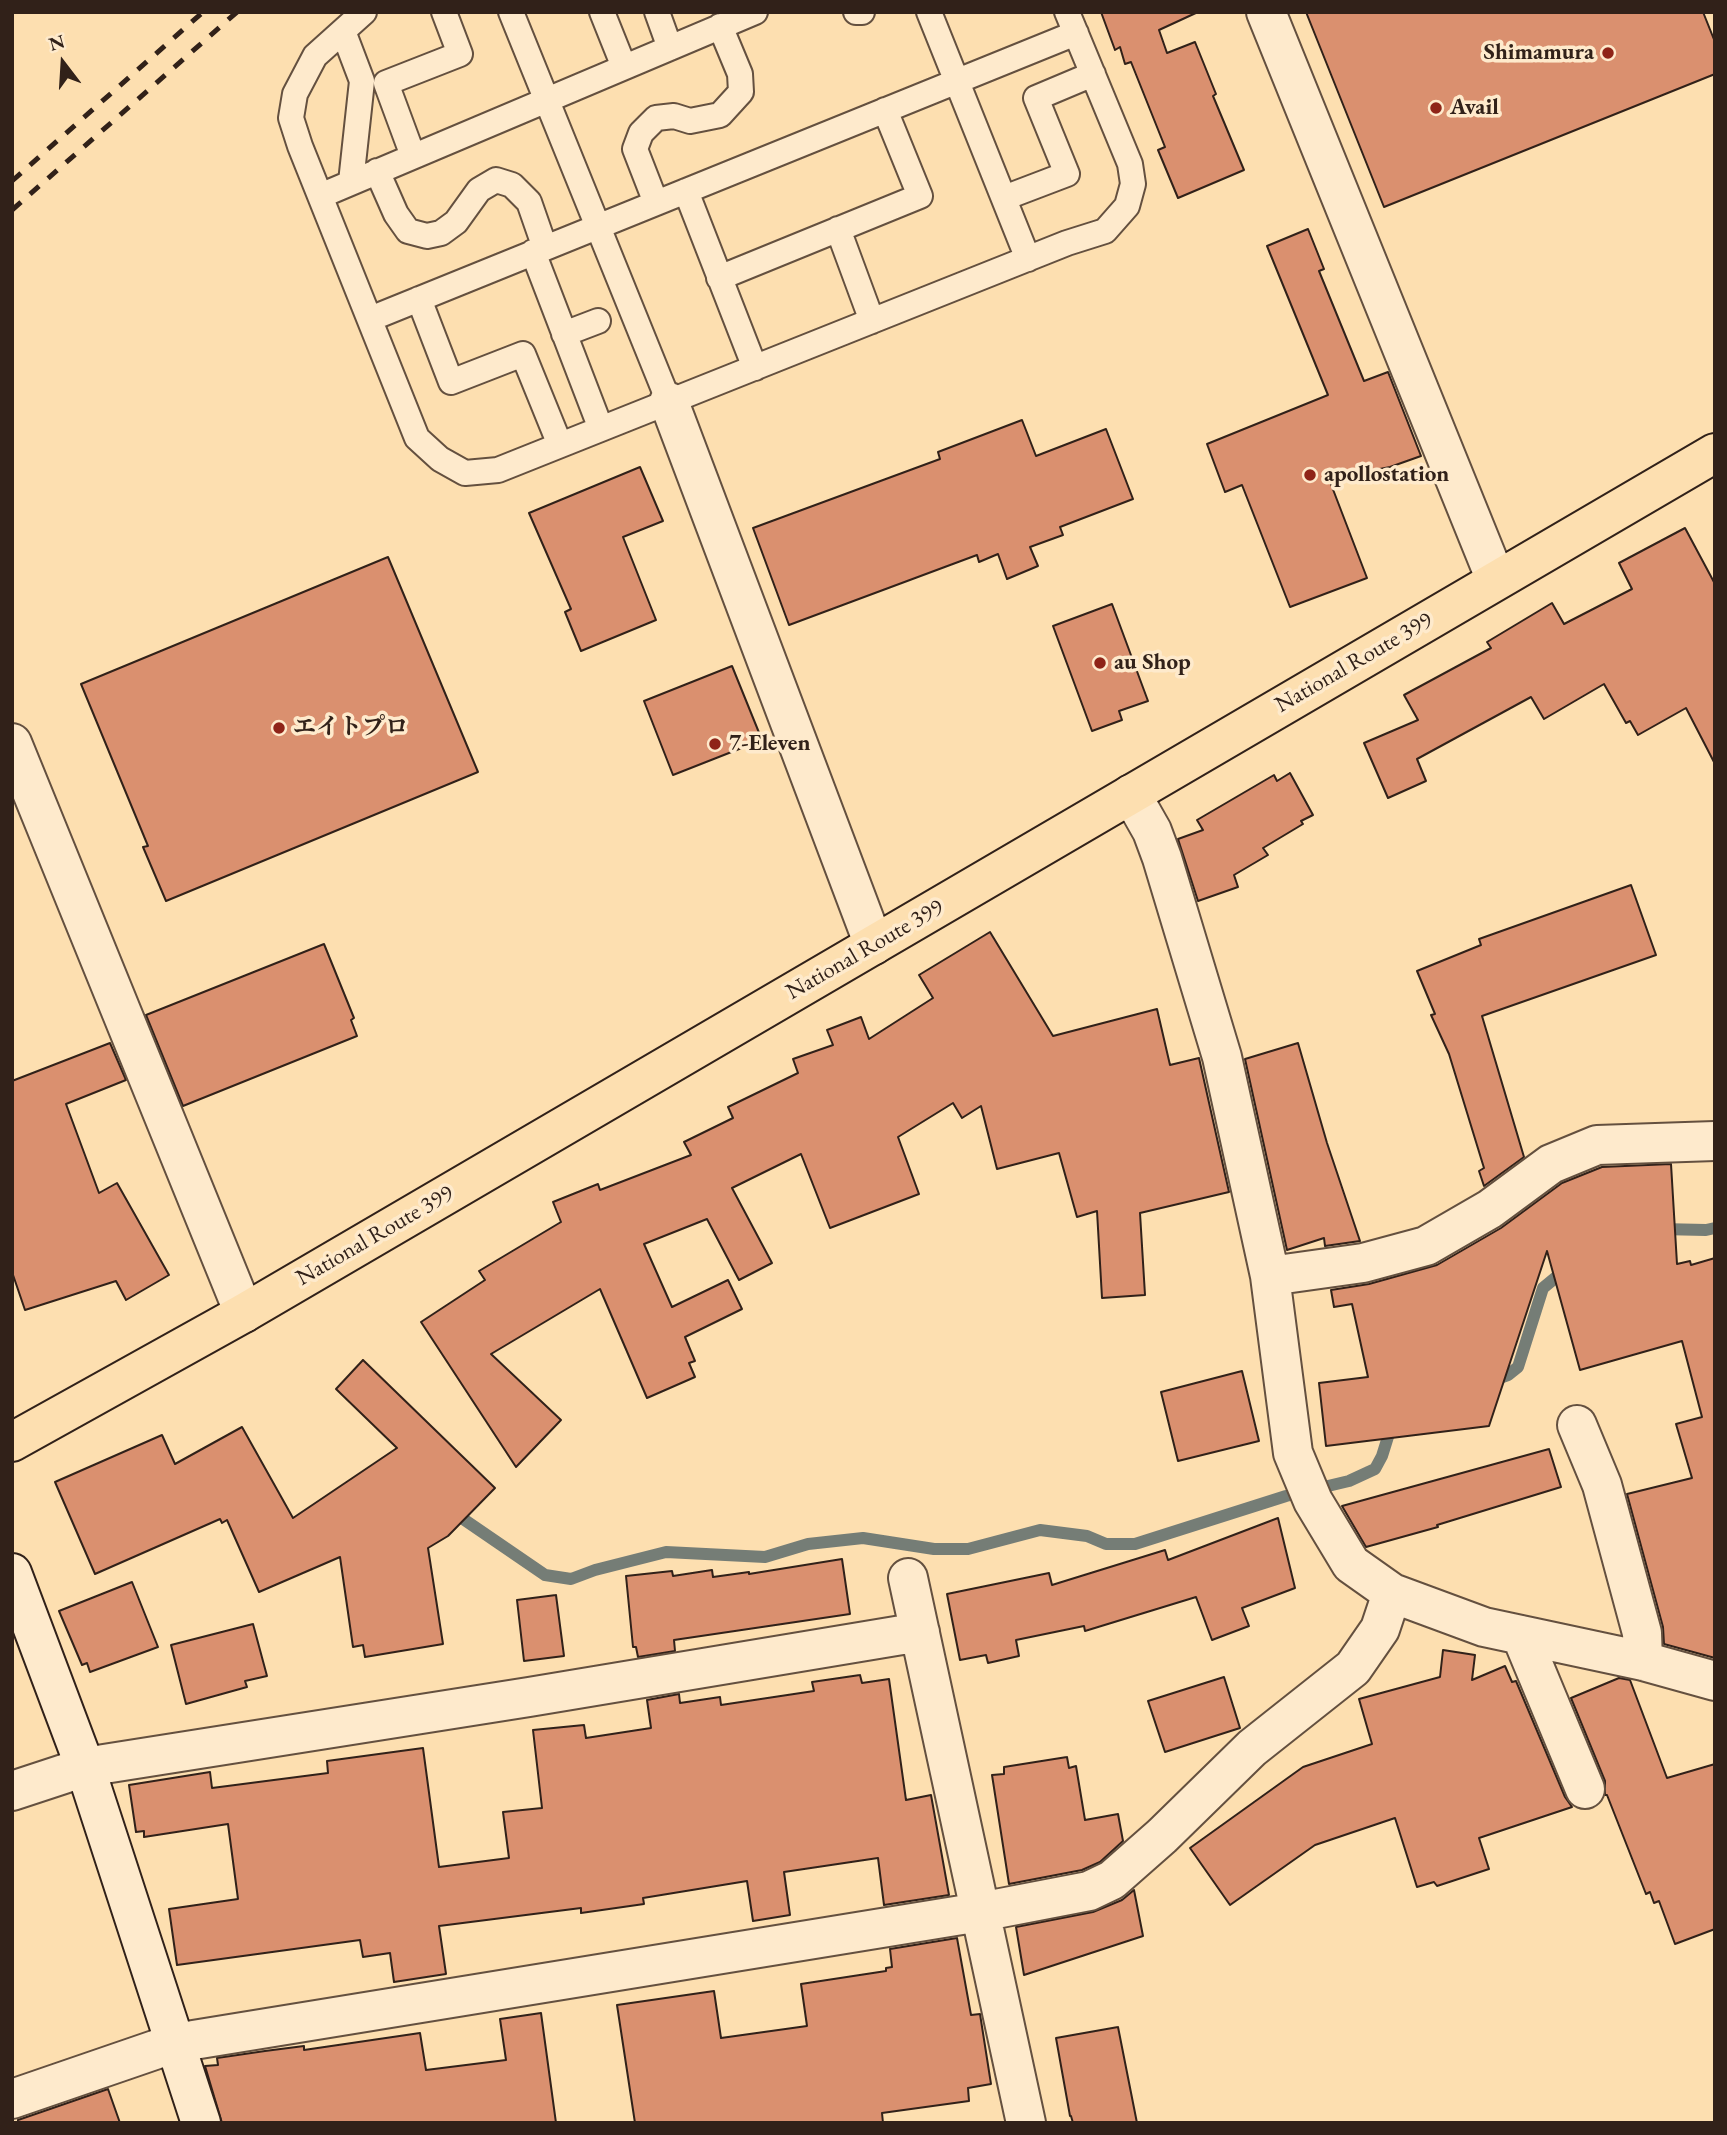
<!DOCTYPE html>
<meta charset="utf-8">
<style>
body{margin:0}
#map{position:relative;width:1727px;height:2135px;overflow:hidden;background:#fddfb0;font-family:"EB Garamond",serif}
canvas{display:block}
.frame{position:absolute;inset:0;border:14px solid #312119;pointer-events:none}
.north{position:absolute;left:28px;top:28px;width:70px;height:70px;-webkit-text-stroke:5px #feeacc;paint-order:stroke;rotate:343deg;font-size:19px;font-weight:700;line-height:28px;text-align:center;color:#312119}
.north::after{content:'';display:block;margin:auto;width:24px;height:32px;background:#312119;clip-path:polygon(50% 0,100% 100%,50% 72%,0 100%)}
</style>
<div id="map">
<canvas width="1727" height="2135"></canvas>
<div class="frame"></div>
<div class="north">N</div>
</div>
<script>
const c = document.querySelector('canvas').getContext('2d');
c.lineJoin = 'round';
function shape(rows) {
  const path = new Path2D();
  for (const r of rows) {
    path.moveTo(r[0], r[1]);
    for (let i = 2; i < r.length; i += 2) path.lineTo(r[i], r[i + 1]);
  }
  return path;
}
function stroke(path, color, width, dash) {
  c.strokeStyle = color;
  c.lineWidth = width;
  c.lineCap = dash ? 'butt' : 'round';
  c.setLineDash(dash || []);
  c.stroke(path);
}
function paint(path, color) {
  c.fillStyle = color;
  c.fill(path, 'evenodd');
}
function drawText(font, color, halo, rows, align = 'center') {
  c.font = font + ' "EB Garamond","Noto Serif JP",serif';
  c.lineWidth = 7;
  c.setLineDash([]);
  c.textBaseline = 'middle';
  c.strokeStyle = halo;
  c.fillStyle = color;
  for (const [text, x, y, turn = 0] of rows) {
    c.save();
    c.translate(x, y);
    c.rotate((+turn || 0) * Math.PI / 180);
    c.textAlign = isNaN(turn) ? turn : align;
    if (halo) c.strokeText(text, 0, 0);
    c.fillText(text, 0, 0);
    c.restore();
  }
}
const stream = shape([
 [1660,1229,1706,1230,1715,1228],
 [1491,1381,1508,1375,1518,1367,1543,1288,1566,1269],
 [453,1512,545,1575,571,1579,595,1570,666,1552,765,1557,808,1544,863,1538,934,1549,968,1549,1040,1530,1087,1536,1106,1544,1135,1544,1286,1496,1349,1481,1375,1469,1382,1456,1392,1424]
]);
const building = shape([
 [1101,12,1198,12,1159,30,1167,53,1195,42,1216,94,1213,96,1244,170,1178,198,1158,150,1165,147,1131,62,1125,64,1120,47,1115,50,1101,12],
 [1306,12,1703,12,1715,42,1715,74,1384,207,1306,12],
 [1308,229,1324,269,1319,271,1364,381,1388,372,1421,456,1390,467,1329,479,1367,578,1290,607,1242,485,1225,492,1207,444,1328,395,1267,246,1308,229],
 [1022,420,1036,456,1106,429,1133,499,1060,527,1063,535,1030,547,1038,566,1007,579,998,554,979,562,977,555,789,625,753,528,940,459,938,452,1022,420],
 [640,467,663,521,623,537,656,620,581,651,565,612,571,609,529,513,640,467],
 [1685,528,1715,584,1715,764,1686,708,1638,735,1630,721,1626,723,1604,684,1544,719,1531,697,1417,759,1426,781,1388,798,1364,743,1418,720,1404,695,1491,648,1487,642,1552,603,1564,624,1632,589,1619,563,1685,528],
 [388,557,478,772,166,901,143,847,148,846,81,684,388,557],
 [1112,604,1148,701,1119,711,1122,720,1092,731,1053,626,1112,604],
 [732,666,762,740,673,775,644,701,732,666],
 [1290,773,1313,815,1301,821,1303,824,1263,848,1268,855,1234,875,1238,887,1198,901,1178,839,1203,830,1197,820,1274,775,1277,781,1290,773],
 [1631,885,1656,955,1482,1016,1524,1157,1484,1186,1479,1171,1484,1168,1449,1054,1431,1015,1435,1014,1417,971,1481,945,1479,939,1631,885],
 [990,932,1053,1036,1157,1009,1170,1065,1199,1058,1229,1192,1140,1213,1145,1295,1102,1298,1097,1211,1077,1217,1059,1153,997,1169,981,1106,962,1118,953,1103,898,1137,919,1194,830,1228,801,1154,732,1188,772,1263,739,1280,707,1219,644,1244,672,1307,728,1280,742,1309,685,1337,695,1361,689,1363,695,1377,647,1398,600,1289,491,1354,561,1420,516,1467,421,1322,485,1280,479,1271,561,1222,553,1202,598,1184,600,1190,691,1155,684,1142,733,1118,728,1107,798,1073,793,1059,833,1045,827,1030,861,1017,869,1039,933,998,919,975,990,932],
 [324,944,354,1018,351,1020,357,1036,183,1106,146,1015,324,944],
 [110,1043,126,1080,66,1104,99,1193,117,1183,169,1275,126,1300,116,1281,25,1310,12,1272,12,1081,110,1043],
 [1298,1043,1327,1143,1360,1241,1325,1246,1324,1238,1287,1250,1245,1059,1298,1043],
 [1671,1164,1677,1264,1690,1261,1691,1265,1715,1258,1715,1658,1664,1644,1663,1627,1627,1494,1692,1478,1676,1424,1702,1417,1682,1341,1580,1370,1547,1251,1489,1426,1326,1446,1319,1383,1368,1377,1352,1304,1334,1307,1331,1290,1369,1284,1437,1265,1501,1228,1562,1183,1602,1167,1671,1164],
 [363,1360,495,1488,448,1536,428,1548,443,1644,365,1657,363,1645,353,1647,340,1557,259,1592,227,1520,222,1523,220,1519,95,1574,55,1482,162,1435,175,1464,242,1427,293,1518,397,1448,336,1389,363,1360],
 [1242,1371,1259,1441,1178,1461,1161,1392,1242,1371],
 [1549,1449,1561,1487,1437,1525,1438,1527,1366,1547,1342,1506,1549,1449],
 [1278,1518,1295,1588,1242,1608,1249,1626,1212,1640,1196,1597,1085,1631,1084,1626,1016,1640,1019,1656,988,1663,986,1655,960,1660,947,1594,1049,1573,1052,1585,1165,1550,1168,1560,1278,1518],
 [842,1559,850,1614,674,1640,675,1651,638,1657,636,1647,633,1647,626,1576,672,1571,673,1576,712,1570,713,1577,749,1572,749,1574,842,1559],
 [132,1582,158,1647,90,1672,87,1663,82,1665,59,1611,132,1582],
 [556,1595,564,1656,524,1661,517,1600,556,1595],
 [253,1624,267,1676,245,1681,247,1687,186,1704,171,1645,253,1624],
 [1443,1650,1475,1655,1472,1680,1505,1666,1512,1682,1516,1681,1565,1797,1572,1807,1479,1838,1489,1869,1437,1886,1434,1882,1417,1887,1395,1818,1315,1845,1230,1905,1190,1848,1303,1767,1372,1744,1359,1699,1440,1677,1443,1650],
 [860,1675,862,1683,889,1679,906,1800,931,1795,949,1895,884,1905,878,1858,784,1872,790,1915,753,1921,747,1881,643,1898,644,1904,581,1913,581,1908,439,1926,446,1974,394,1982,390,1953,363,1957,360,1940,177,1965,169,1909,238,1899,228,1824,144,1837,144,1831,136,1832,129,1785,210,1772,212,1788,328,1773,327,1761,423,1748,439,1867,509,1858,503,1812,542,1808,533,1730,584,1725,586,1738,651,1728,647,1700,679,1694,680,1703,720,1697,721,1705,814,1691,812,1682,860,1675],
 [1224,1677,1240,1728,1165,1752,1148,1701,1224,1677],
 [1619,1678,1630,1680,1667,1778,1715,1764,1715,1929,1675,1944,1659,1901,1654,1903,1650,1892,1646,1894,1607,1795,1605,1795,1605,1781,1571,1698,1619,1678],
 [1067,1757,1069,1768,1076,1766,1085,1820,1118,1814,1123,1841,1100,1862,1082,1870,1009,1884,992,1775,1004,1774,1004,1767,1067,1757],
 [1134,1890,1143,1936,1024,1975,1016,1927,1093,1912,1122,1900,1134,1890],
 [957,1938,971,2015,980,2014,991,2084,968,2088,969,2101,882,2113,883,2123,635,2123,617,2005,714,1991,721,2038,807,2026,801,1984,886,1971,886,1968,892,1967,890,1949,957,1938],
 [541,2013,556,2123,222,2123,205,2066,218,2065,217,2058,265,2051,304,2046,304,2050,420,2033,426,2070,506,2060,500,2019,541,2013],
 [1118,2027,1137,2123,1073,2123,1071,2116,1070,2116,1056,2038,1118,2027],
 [108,2089,120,2123,18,2123,18,2120,108,2089]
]);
const lane = shape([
 [364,12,315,56,295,94,291,118,300,146,417,438,440,459,465,473,498,470,1067,243,1105,231,1127,206,1133,184,1130,164,1067,12],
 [511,12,669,402],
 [602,12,624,67],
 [657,12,670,48],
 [856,12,862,12],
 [929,12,1028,259],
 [343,31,362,81,351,182],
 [413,156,386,83,460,54,444,12],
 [377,171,396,214,408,231,427,236,441,233,456,222,479,190,496,180,512,185,529,202,545,248],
 [686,191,755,368],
 [320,196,755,12],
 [1004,198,1067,174,1036,98,1093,74],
 [656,203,635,149,641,133,656,118,674,116,690,121,720,115,741,92,740,74,720,26],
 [838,229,872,321],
 [533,252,601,429],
 [719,278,920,196,885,110],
 [419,299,451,382,523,354,560,445],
 [370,319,1076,33],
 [564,334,598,321]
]);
const street = shape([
 [1266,12,1496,580],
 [669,402,874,945],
 [12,743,244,1313],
 [1131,794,1152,831,1162,858,1222,1057,1270,1276,1293,1453,1313,1501,1351,1564,1392,1593,1484,1627,1643,1661,1715,1681],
 [1270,1276,1363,1263,1426,1246,1490,1209,1551,1164,1597,1145,1715,1141],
 [1577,1425,1602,1485,1642,1633,1643,1661],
 [908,1578,1026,2123],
 [1521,1635,1585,1789],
 [12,1791,85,1767,529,1697,920,1632],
 [12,2099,175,2043,980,1912,1089,1891,1112,1880,1162,1836,1252,1748,1353,1668,1380,1629,1392,1593]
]);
const secondary = shape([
 [12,1573,85,1767,201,2123]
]);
const highway = shape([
 [12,1442,244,1313,1715,453]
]);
const rail = shape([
 [12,181,203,12],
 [12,210,237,12]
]);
const markers = [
 [1608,53,7,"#8f2418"],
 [1436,108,7,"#8f2418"],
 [1310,475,7,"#8f2418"],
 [1100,663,7,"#8f2418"],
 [279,728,7,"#8f2418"],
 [715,744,7,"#8f2418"]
];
const poiNames = [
 ["Shimamura",1594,53,"right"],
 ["Avail",1450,108],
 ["apollostation",1324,475],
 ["au Shop",1114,663],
 ["エイトプロ",293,728],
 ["7-Eleven",729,744]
];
const streetNames = [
 ["National Route 399",1354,663,-30],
 ["National Route 399",865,950,-30],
 ["National Route 399",375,1236,-30]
];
stroke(stream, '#757d76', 12);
paint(building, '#da906f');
stroke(building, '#312119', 2);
stroke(lane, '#64503f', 28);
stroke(street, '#64503f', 42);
stroke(secondary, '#312119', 42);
stroke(highway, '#312119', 42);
stroke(lane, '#feeacc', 24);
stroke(street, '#feeacc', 38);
stroke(secondary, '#feeacc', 38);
stroke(highway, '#fddfb0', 38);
stroke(rail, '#312119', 5, [12, 12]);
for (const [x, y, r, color] of markers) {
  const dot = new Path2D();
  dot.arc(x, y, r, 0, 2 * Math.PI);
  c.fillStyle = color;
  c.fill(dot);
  stroke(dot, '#feeacc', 2.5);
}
drawText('bold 23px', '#312119', '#feeacc', poiNames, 'left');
drawText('23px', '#312119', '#feeacc', streetNames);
</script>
